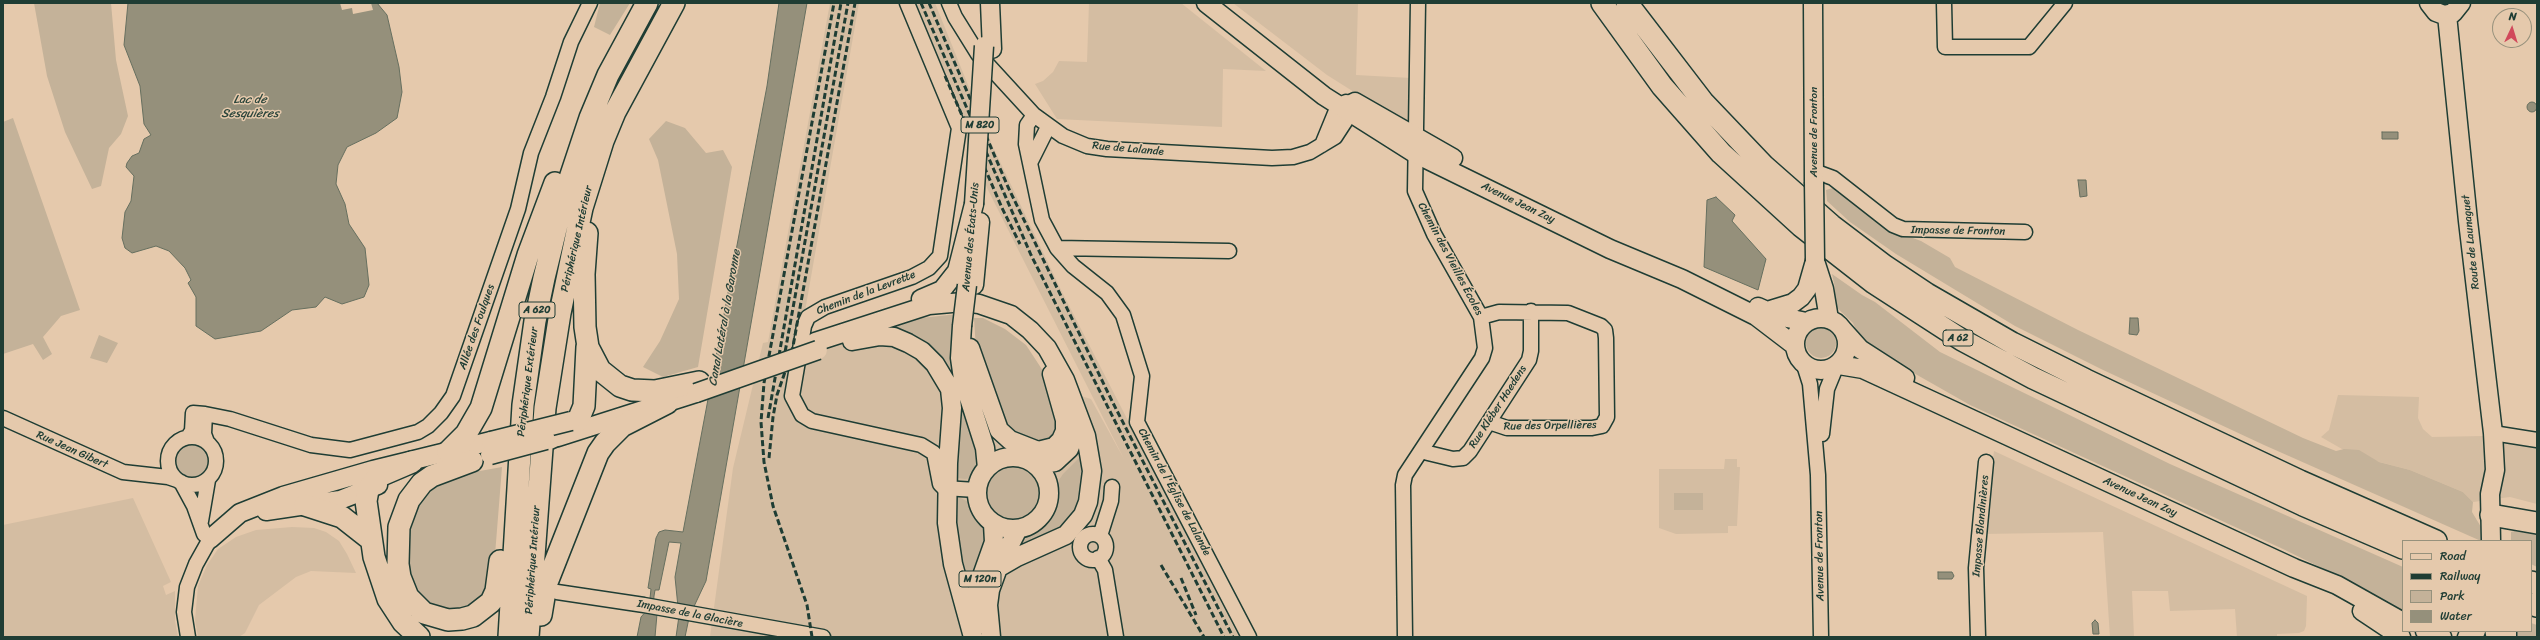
<!DOCTYPE html>
<meta charset="utf-8">
<style>
body{margin:0}
#map{position:relative;width:2540px;height:640px;overflow:hidden;background:#e5c9ac;font-family:Sriracha,sans-serif}
canvas{display:block}
.frame{position:absolute;inset:0;border:4px solid #1f3d34;pointer-events:none}
.legend{position:absolute;left:2402px;top:540px;width:130px;height:92px;box-sizing:border-box;background:#e5c9ac;border:1px solid #96917c;margin:0;padding:5px 7px;list-style:none;font-size:12px;color:#1f3d34}
.legend li{display:flex;align-items:center;gap:8px;height:20px}
.legend b{width:20px;border:1px solid #96917c}
.north{position:absolute;left:2492px;top:8px;width:40px;height:40px;box-sizing:border-box;background:#e5c9ac;border:1px solid #96917c;border-radius:50%;rotate:4deg;font-size:11px;font-weight:700;line-height:16px;text-align:center;color:#1f3d34}
.north::after{content:'';display:block;margin:auto;width:14px;height:18px;background:#d1495b;clip-path:polygon(50% 0,100% 100%,50% 72%,0 100%)}
</style>
<div id="map">
<canvas width="2540" height="640"></canvas>
<div class="frame"></div>
<ul class="legend">
<li><b style="height:5px;background:#e5c9ac"></b>Road</li>
<li><b style="height:5px;background:#1f3d34"></b>Railway</li>
<li><b style="height:11px;background:#c4b299"></b>Park</li>
<li><b style="height:11px;background:#95907b"></b>Water</li>
</ul>
<div class="north">N</div>
</div>
<script>
const c = document.querySelector('canvas').getContext('2d');
c.lineJoin = 'round';
function paint(path, color) {
  c.fillStyle = color;
  c.fill(path, 'evenodd');
}
function shape(rows) {
  const path = new Path2D();
  for (const r of rows) {
    if (r.length === 3) {
      path.moveTo(r[0] + r[2], r[1]);
      path.arc(r[0], r[1], r[2], 0, 2 * Math.PI);
      continue;
    }
    path.moveTo(r[0], r[1]);
    for (let i = 2; i < r.length; i += 2) path.lineTo(r[i], r[i + 1]);
  }
  return path;
}
function stroke(path, color, width, dash) {
  c.strokeStyle = color;
  c.lineWidth = width;
  c.lineCap = dash ? 'butt' : 'round';
  c.setLineDash(dash || []);
  c.stroke(path);
}
function drawText(font, color, halo, rows, align = 'center') {
  c.font = font + ' Sriracha,sans-serif';
  c.lineWidth = 3;
  c.setLineDash([]);
  c.textBaseline = 'middle';
  c.strokeStyle = halo;
  c.fillStyle = color;
  for (const [text, x, y, turn = 0] of rows) {
    c.save();
    c.translate(x, y);
    c.rotate((+turn || 0) * Math.PI / 180);
    c.textAlign = isNaN(turn) ? turn : align;
    if (halo) c.strokeText(text, 0, 0);
    c.fillText(text, 0, 0);
    c.restore();
  }
}
const built = shape([
 [830,3,859,3,804,317,797,343,896,343,1091,399,1124,459,988,190,910,3,935,3,993,147,1061,290,1239,637,710,637,733,468,763,343,768,342],
 [1089,3,1181,3,1266,71,1223,69,1222,127,1057,119,1035,84,1043,81,1053,72,1059,61,1087,62],
 [1233,3,1358,3,1356,75,1411,78,1410,123,1408,126,1327,75],
 [2338,395,2419,397,2418,418,2423,429,2432,437,2483,436,2537,446,2537,504,2510,497,2473,502,2463,492,2410,470,2364,458,2342,449,2321,437,2329,430],
 [1994,451,2307,596,2306,626,2304,631,2299,633,2277,634,2277,637,2237,637,2235,609,2170,611,2168,591,2132,591,2134,637,2110,637,2103,532,1983,534],
 [1725,459,1737,459,1737,467,1740,467,1737,526,1728,526,1728,533,1676,534,1659,528,1659,469,1724,469],
 [133,498,171,582,163,586,166,595,175,591,175,621,178,637,3,637,3,525],
 [292,527,314,528,326,532,339,541,347,554,356,573,311,571,296,577,259,605,245,633,239,637,198,637,195,620,198,586,207,565,218,549,236,537,256,530]
]);
const green = shape([
 [34,3,111,3,116,60,128,116,121,134,109,148,101,186,92,189,65,132,47,76],
 [600,3,630,3,610,35,594,27],
 [13,118,80,310,61,316,43,337,52,354,43,360,33,344,3,354,3,122],
 [666,121,685,128,706,153,723,150,732,167,698,367,663,377,643,367,660,341,679,299,677,254,658,160,649,139],
 [1836,187,1891,230,1921,241,1950,258,1955,267,2078,330,2303,438,2336,451,2344,449,2359,450,2379,462,2410,470,2463,492,2473,502,2472,512,2481,527,2481,541,2264,445,2101,369,2015,326,1896,254,1850,222,1827,201,1826,190],
 [1832,274,1862,295,1875,302,1940,352,2170,464,2403,567,2403,612,2336,575,2283,549,1970,405,1882,355,1865,344,1859,336,1853,323,1833,304,1835,288],
 [958,314,977,438,978,466,970,478,965,479,950,477,945,371,881,329,921,318],
 [974,318,983,318,1005,329,1026,345,1049,380,1059,432,1044,445,1011,437,976,351],
 [1821,343,15],
 [99,335,118,343,107,363,90,358],
 [193,461,17],
 [1086,451,1077,518,1020,553,1018,544,1024,536,1041,528,1049,519,1054,509,1059,480,1063,474],
 [1013,465,1022,467,1036,477,1041,494,1029,517,1010,521,993,513,985,496,989,478,996,471],
 [502,467,493,580,488,593,468,610,434,611,413,593,406,553,407,525,416,506,429,487,452,476],
 [1674,493,1703,493,1703,510,1674,510],
 [959,497,970,503,988,536,971,617,952,501],
 [2514,531,2537,535,2537,567,2531,564,2531,541,2511,541,2511,532],
 [2531,623,2537,625,2537,637,2516,637,2516,631,2531,631]
]);
const water = shape([
 [128,3,377,3,387,15,399,67,402,92,397,118,376,133,347,147,338,165,336,184,345,204,349,224,365,248,369,285,364,297,342,304,325,297,316,307,292,310,261,331,215,339,196,326,196,297,188,283,191,280,185,268,169,251,156,246,132,253,125,248,122,238,125,212,131,201,134,176,126,167,127,163,132,156,139,153,144,139,151,135,144,124,140,86,124,45,128,3],
 [779,3,807,3,706,581,689,617,683,619,680,615,678,607,675,577,681,543,669,542,659,590,655,590,654,596,653,609,657,614,655,637,637,637,641,617,649,608,651,589,648,588,656,538,659,532,665,530,683,532,767,86,779,3],
 [2532,107,5],
 [2382,132,2398,132,2398,139,2382,139,2382,132],
 [2078,180,2086,180,2087,196,2080,197,2078,180],
 [1716,197,1735,215,1732,221,1766,259,1758,290,1704,267,1707,200,1716,197],
 [2130,318,2138,318,2139,331,2137,335,2129,334,2130,318],
 [1938,572,1952,572,1954,576,1952,579,1938,579,1938,572],
 [679,616,683,620,689,618,685,637,676,637,679,616],
 [2095,620,2098,623,2099,634,2093,634,2092,623,2095,620]
]);
const pier = shape([
 [340,3,371,3,373,10,353,14,352,8,342,10]
]);
const minor = shape([
 [907,3,959,128,940,256,929,268,912,277,825,307,808,317,804,326,792,396,802,415,812,421,921,445,934,453,940,484,944,488,976,490],
 [949,3,955,17,978,54,1034,115,1063,136,1087,146,1107,149,1272,158,1293,157,1310,152,1335,137,1348,117,1350,102],
 [1944,3,1945,47,2029,47,2065,3],
 [1034,115,1027,125,1026,144,1042,220,1057,248,1073,266,1107,293,1123,315,1142,376,1137,422,1249,637],
 [1322,145,1338,106,1346,102],
 [1030,163,1048,127],
 [1814,171,1833,178,1893,225,1903,229,2025,232],
 [1057,248,1229,251],
 [1481,317,1499,312,1568,313,1601,326,1605,330,1606,338,1607,417,1602,426,1592,428,1507,428,1489,422],
 [1804,365,1810,384,1818,475,1821,637],
 [205,414,204,434,207,442],
 [3,418,123,472,168,477,177,480],
 [2493,433,2537,440],
 [1822,434,1827,389,1836,367],
 [192,461,24],
 [188,437,192,431,193,413,205,414,230,419,311,445,350,450,418,432,428,426,441,413,453,396,518,209,531,153,553,97,571,42,590,3],
 [1423,448,1428,453,1453,459,1463,458,1470,451,1529,360,1531,351,1531,311],
 [181,482,194,506,204,534,210,539,196,564,187,587,184,612,188,637],
 [201,521,208,480],
 [1093,547,13],
 [1100,536,1111,501,1112,487],
 [1098,558,1105,570,1116,637],
 [557,592,644,605,823,637],
 [1405,637,1403,485,1405,475,1482,358,1485,348,1481,317,1434,234,1415,191,1418,3],
 [1978,637,1976,568,1986,462]
]);
const major = shape([
 [990,3,992,49],
 [1206,3,1324,96,1414,153,1610,249,1682,279,1756,316,1794,345],
 [1813,3,1814,182],
 [2429,3,2436,12,2444,15,2453,13,2461,3],
 [2447,15,2468,221,2493,433,2495,470,2490,494,2491,541],
 [1355,102,1453,158],
 [1815,261,1824,289,1829,319],
 [974,285,980,222],
 [921,299,942,290,957,271,974,204],
 [1758,307,1778,316,1806,322],
 [1767,311,1793,303,1801,297,1807,289,1815,261],
 [1821,344,26],
 [962,326,960,358,963,379,985,448,987,468],
 [1843,330,1860,349,1905,378],
 [852,341,880,336,894,337,908,343,922,351,935,364,950,389,952,408,948,463,947,523,953,564,973,637],
 [815,342,929,305,963,302,979,304,1011,315,1030,330,1047,348,1065,380,1086,436,1092,471,1088,502,1083,515,1066,535,1017,557,998,568],
 [970,348,999,430,1010,440,1038,451,1054,447,1061,440,1065,431,1065,420,1052,374],
 [1839,365,1863,369,2294,568,2337,585,2403,622],
 [558,437,696,393],
 [1013,493,36],
 [1036,465,1055,462,1069,449,1075,434,1073,416],
 [266,511,340,500,378,485],
 [210,539,240,513,283,496,373,470,491,441],
 [2362,611,2401,637],
 [976,626,978,587,994,542,993,524],
 [2425,631,2442,637],
 [2507,631,2507,637],
 [991,637,988,605,990,590,998,568,1018,529],
 [2467,637,2476,631]
]);
const highway = shape([
 [1602,3,1662,86,1721,153,1801,226,1874,283,1962,340,2033,378,2303,505,2403,548],
 [1627,3,1703,102,1764,166,1831,225,1885,266,1927,294,2012,343,2086,380,2300,481,2436,541],
 [587,233,584,274,585,327,588,347,600,370,620,386,632,390,655,391,699,382],
 [546,440,570,429,579,418,584,406,587,347],
 [448,452,466,434,481,408,528,255,555,183],
 [472,461,432,476,422,483,409,500,399,527,398,564,400,577,408,597,424,613,448,620,462,619,473,616,491,602,496,591,500,561],
 [412,462,377,477,368,490,366,501,374,557,388,599,403,622,419,637],
 [305,505,342,517,370,539],
 [2491,515,2537,523],
 [2531,582,2537,584],
 [2531,604,2537,606],
 [541,615,546,585,598,453,605,443,622,426,667,403],
 [2496,631,2497,637],
 [509,637,523,405,535,321,544,278,564,196,590,118,608,75,647,3],
 [528,637,545,408,560,313,582,208,603,141,615,112,674,3]
]);
const rail = shape([
 [921,3,1031,255,1224,637],
 [929,3,1008,187,1112,401,1233,637],
 [945,76,1002,208,1020,244],
 [782,369,848,3],
 [768,418,841,3],
 [769,458,773,417,777,395,792,352,855,3],
 [1161,565,1204,637],
 [1181,578,1196,615],
 [812,637,807,605,773,506,764,462,761,422,764,383,834,3]
]);
const majorBridge = shape([
 [1814,182,1815,261],
 [974,204,984,46],
 [962,326,967,285],
 [696,393,818,350],
 [491,441,571,421],
 [490,455,546,440]
]);
const shields = [
 [980,125,38],
 [537,310,36],
 [1958,338,30],
 [980,579,42]
];
const shieldNames = [
 ["M 820",980,125],
 ["A 620",537,310],
 ["A 62",1958,338],
 ["M 120n",980,579]
];
const streetNames = [
 ["Avenue de Fronton",1814,132,-90],
 ["Rue de Lalande",1128,149,5],
 ["Avenue Jean Zay",1518,203,26],
 ["Impasse de Fronton",1958,231,1],
 ["Avenue des États-Unis",971,237,-85],
 ["Périphérique Intérieur",577,239,-77],
 ["Route de Launaguet",2471,242,-96],
 ["Chemin des Vieilles Écoles",1450,259,62],
 ["Chemin de la Levrette",866,293,-21],
 ["Allée des Foulques",477,327,-71],
 ["Périphérique Extérieur",528,382,-83],
 ["Rue Kléber Haedens",1498,407,-57],
 ["Rue des Orpellières",1550,426,-1],
 ["Rue Jean Gibert",72,450,24],
 ["Chemin de l'Église de Lalande",1174,492,62],
 ["Avenue Jean Zay",2140,497,25],
 ["Impasse Blandinières",1981,526,-85],
 ["Avenue de Fronton",1820,556,-91],
 ["Périphérique Intérieur",533,560,-86],
 ["Impasse de la Glacière",690,614,11]
];
const waterNames = [
 ["Lac de",250,100],
 ["Sesquières",250,114],
 ["Canal Latéral à la Garonne",725,318,-80]
];
paint(built, '#d4bda2');
paint(green, '#c4b299');
paint(water, '#95907b');
stroke(water, '#666f5f', 1);
paint(pier, '#e5c9ac');
stroke(minor, '#1f3d34', 17);
stroke(major, '#1f3d34', 21);
stroke(highway, '#1f3d34', 24);
stroke(minor, '#e5c9ac', 14);
stroke(major, '#e5c9ac', 18);
stroke(highway, '#e5c9ac', 21);
stroke(rail, '#1f3d34', 3, [6, 3]);
stroke(majorBridge, '#1f3d34', 21, []);
stroke(majorBridge, '#e5c9ac', 18);
for (const [x, y, w] of shields) {
  const box = new Path2D();
  box.roundRect(x - w / 2, y - 8, w, 16, 3);
  c.fillStyle = '#e5c9ac';
  c.fill(box);
  stroke(box, '#1f3d34', 1);
}
drawText('bold 10px', '#1f3d34', null, shieldNames);
drawText('11px', '#1f3d34', '#e5c9ac', streetNames);
drawText('italic 12px', '#2b453b', '#e5c9ac', waterNames);
</script>
